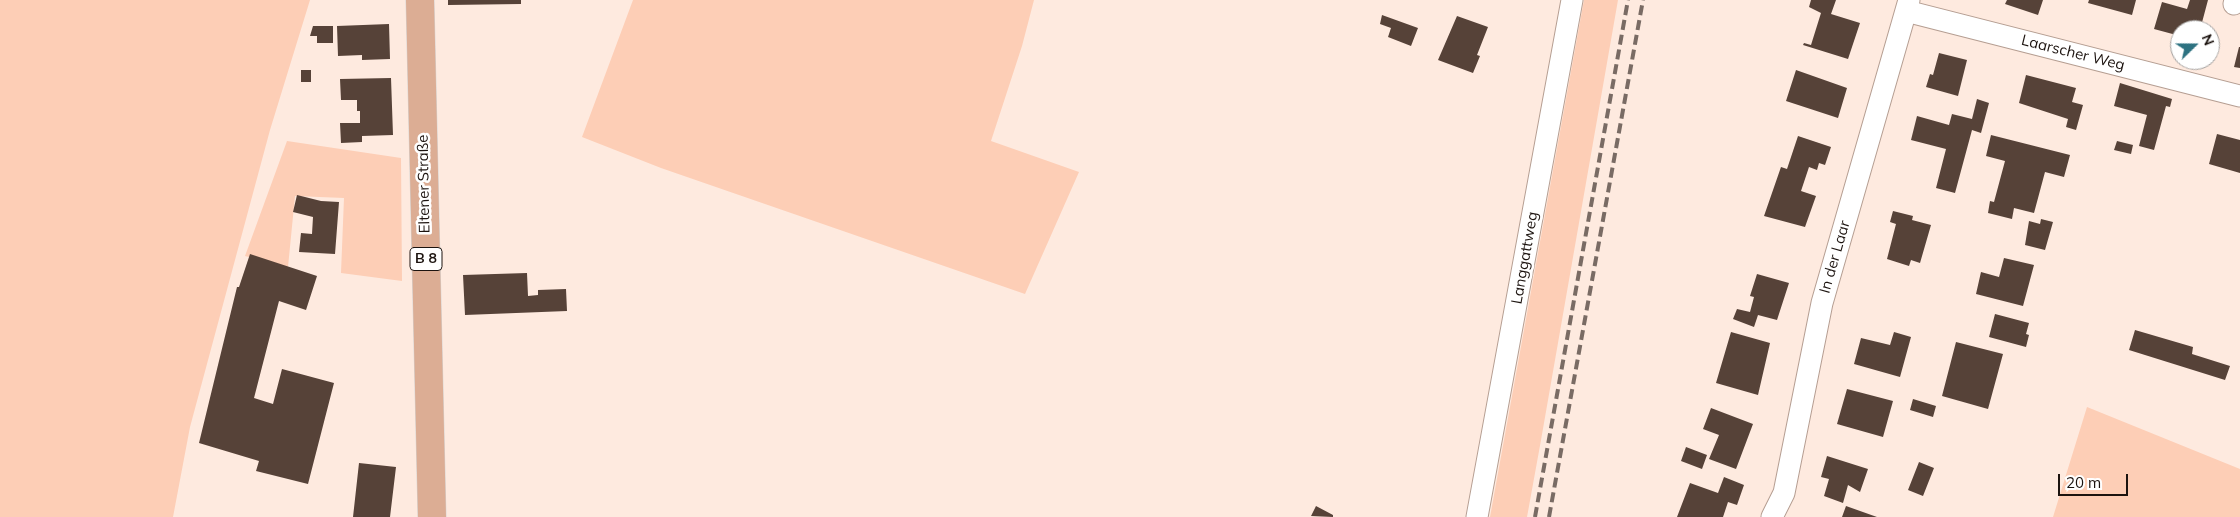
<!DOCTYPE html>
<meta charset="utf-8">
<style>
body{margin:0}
#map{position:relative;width:2240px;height:517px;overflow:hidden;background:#feeadf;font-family:Mulish,sans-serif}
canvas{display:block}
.north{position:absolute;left:2170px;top:20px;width:50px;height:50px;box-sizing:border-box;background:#fff;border:1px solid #a4a19f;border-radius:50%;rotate:68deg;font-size:14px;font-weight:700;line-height:20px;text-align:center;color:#1c130f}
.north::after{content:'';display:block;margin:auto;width:18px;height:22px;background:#2d7281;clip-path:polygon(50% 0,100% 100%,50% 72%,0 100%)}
.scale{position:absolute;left:2058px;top:474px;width:70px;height:22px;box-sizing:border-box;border:2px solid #1c130f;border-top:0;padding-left:6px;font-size:15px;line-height:18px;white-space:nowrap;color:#1c130f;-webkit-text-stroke:4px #fff;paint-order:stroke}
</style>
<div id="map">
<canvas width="2240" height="517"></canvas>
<div class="north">N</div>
<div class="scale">20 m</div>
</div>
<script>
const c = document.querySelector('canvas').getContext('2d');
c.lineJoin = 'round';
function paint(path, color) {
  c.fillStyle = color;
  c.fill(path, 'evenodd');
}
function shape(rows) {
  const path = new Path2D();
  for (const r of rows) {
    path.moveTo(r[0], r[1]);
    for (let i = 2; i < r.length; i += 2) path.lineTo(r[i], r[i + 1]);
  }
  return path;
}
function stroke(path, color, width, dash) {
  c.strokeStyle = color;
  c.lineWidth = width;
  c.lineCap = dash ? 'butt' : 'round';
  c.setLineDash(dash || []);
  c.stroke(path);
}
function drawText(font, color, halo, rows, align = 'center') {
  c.font = font + ' Mulish,sans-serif';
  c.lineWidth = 5;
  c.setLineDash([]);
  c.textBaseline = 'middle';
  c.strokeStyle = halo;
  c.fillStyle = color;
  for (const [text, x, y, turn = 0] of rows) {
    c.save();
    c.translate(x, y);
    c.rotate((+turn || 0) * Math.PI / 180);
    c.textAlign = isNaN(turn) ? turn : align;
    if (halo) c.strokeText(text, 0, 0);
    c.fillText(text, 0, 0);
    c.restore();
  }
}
const green = shape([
 [0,0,310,0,270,130,190,427,173,517,0,517],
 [633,0,1034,0,1022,46,991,141,1079,172,1025,294,661,168,582,137],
 [1584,0,1618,0,1541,440,1527,517,1490,517],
 [287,141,401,158,402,281,341,273,344,198,295,196,288,267,245,256],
 [2087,407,2240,469,2240,517,2053,517]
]);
const building = shape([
 [448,0,521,0,521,4,448,5],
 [1811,0,1836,0,1831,14,1860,23,1848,59,1803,45,1804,43,1811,45,1821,13,1809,7],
 [2007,0,2043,0,2038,15,2005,4],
 [2089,0,2136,0,2132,15,2088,3],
 [2190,0,2208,0,2200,30,2180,30,2180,36,2154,29,2162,2,2187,9],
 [1382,15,1418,28,1411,46,1388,37,1391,28,1380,24],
 [1457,16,1488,27,1477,55,1480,56,1473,73,1438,60],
 [389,24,390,59,362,60,362,55,338,56,337,26],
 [313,26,333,26,333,43,317,43,317,36,310,36],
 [2239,47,2240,47,2240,68,2234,67],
 [1939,53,1967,60,1958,96,1926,87,1930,74,1933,75],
 [301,70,311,70,311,82,301,82],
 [1796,70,1847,88,1838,118,1786,101],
 [2026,75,2076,88,2072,102,2083,105,2076,130,2066,127,2068,119,2019,103],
 [391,78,393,135,362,136,362,142,341,143,340,123,360,123,360,111,357,111,357,100,341,100,340,79],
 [2120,83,2172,99,2170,107,2166,106,2154,150,2139,146,2147,115,2114,106],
 [1977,99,1989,103,1981,133,1972,130,1955,193,1936,188,1946,149,1911,140,1917,116,1949,125,1952,114,1972,119],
 [2217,134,2240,140,2240,173,2209,164],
 [1991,135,2070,155,2064,177,2045,172,2034,213,2014,208,2012,219,1988,213,1990,201,1994,202,2005,161,1986,156],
 [1798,136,1831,147,1825,165,1819,163,1817,170,1809,167,1801,191,1816,196,1805,227,1764,216,1781,167,1787,169],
 [2117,141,2133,145,2131,154,2114,150],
 [297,195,321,201,339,202,335,254,299,252,301,233,312,234,313,217,293,212],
 [1893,211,1913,216,1912,220,1931,225,1920,263,1911,260,1909,266,1887,259,1896,224,1890,222],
 [2041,219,2053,222,2045,250,2025,245,2029,221,2040,224],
 [250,254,317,276,306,310,279,301,254,398,273,404,282,369,334,383,308,484,256,471,259,461,199,443,237,287,239,287],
 [2004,258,2034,265,2023,306,1976,294,1981,272,1999,277],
 [527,273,528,296,538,295,538,290,566,289,567,311,465,315,463,275],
 [1757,274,1789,283,1777,320,1758,315,1754,327,1733,319,1737,309,1750,312,1754,297,1750,296],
 [1995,314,2029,323,2026,334,2029,335,2026,347,1989,337],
 [2135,330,2193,347,2192,354,2230,366,2225,380,2129,350],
 [1731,332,1770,343,1758,395,1716,383],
 [1894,332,1911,337,1900,377,1854,364,1861,338,1890,345],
 [1956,342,2003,354,1988,409,1942,396],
 [1847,389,1893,401,1883,437,1837,424],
 [1913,399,1936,406,1933,417,1910,410],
 [1711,408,1753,424,1736,469,1709,459,1719,435,1703,429],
 [1686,447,1707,455,1702,469,1681,461],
 [1827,456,1868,469,1860,492,1848,485,1843,503,1824,496,1829,479,1821,477],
 [1919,462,1934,468,1923,496,1908,490],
 [359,463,396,467,390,517,353,517],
 [1724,477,1744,485,1737,505,1728,502,1723,517,1677,517,1690,483,1718,493],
 [1316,506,1333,515,1333,517,1311,516],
 [1846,506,1877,517,1842,517]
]);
const minor = shape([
 [2234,4,2235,0],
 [1906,11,2240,96],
 [1477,517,1572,0],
 [1772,517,1784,493,1822,303,1909,0]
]);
const primary = shape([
 [420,0,432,517]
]);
const rail = shape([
 [1535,517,1628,0],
 [1549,517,1643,0]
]);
const shields = [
 [426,259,32]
];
const shieldNames = [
 ["B 8",426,259]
];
const streetNames = [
 ["Laarscher Weg",2073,53,14],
 ["Eltener Straße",424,184,-91],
 ["In der Laar",1835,257,-74],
 ["Langgattweg",1525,258,-80]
];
paint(green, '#fdceb6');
paint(building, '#564238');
stroke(minor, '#b59e92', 23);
stroke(primary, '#d6d5d4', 29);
stroke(minor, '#fff', 21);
stroke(primary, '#dcad94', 28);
stroke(rail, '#796b64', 4, [10, 5]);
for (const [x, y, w] of shields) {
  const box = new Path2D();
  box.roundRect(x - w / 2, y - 11.5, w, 23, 4);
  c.fillStyle = '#fff';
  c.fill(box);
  stroke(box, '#1c130f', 1);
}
drawText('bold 14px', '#1c130f', null, shieldNames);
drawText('15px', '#1c130f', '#fff', streetNames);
</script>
